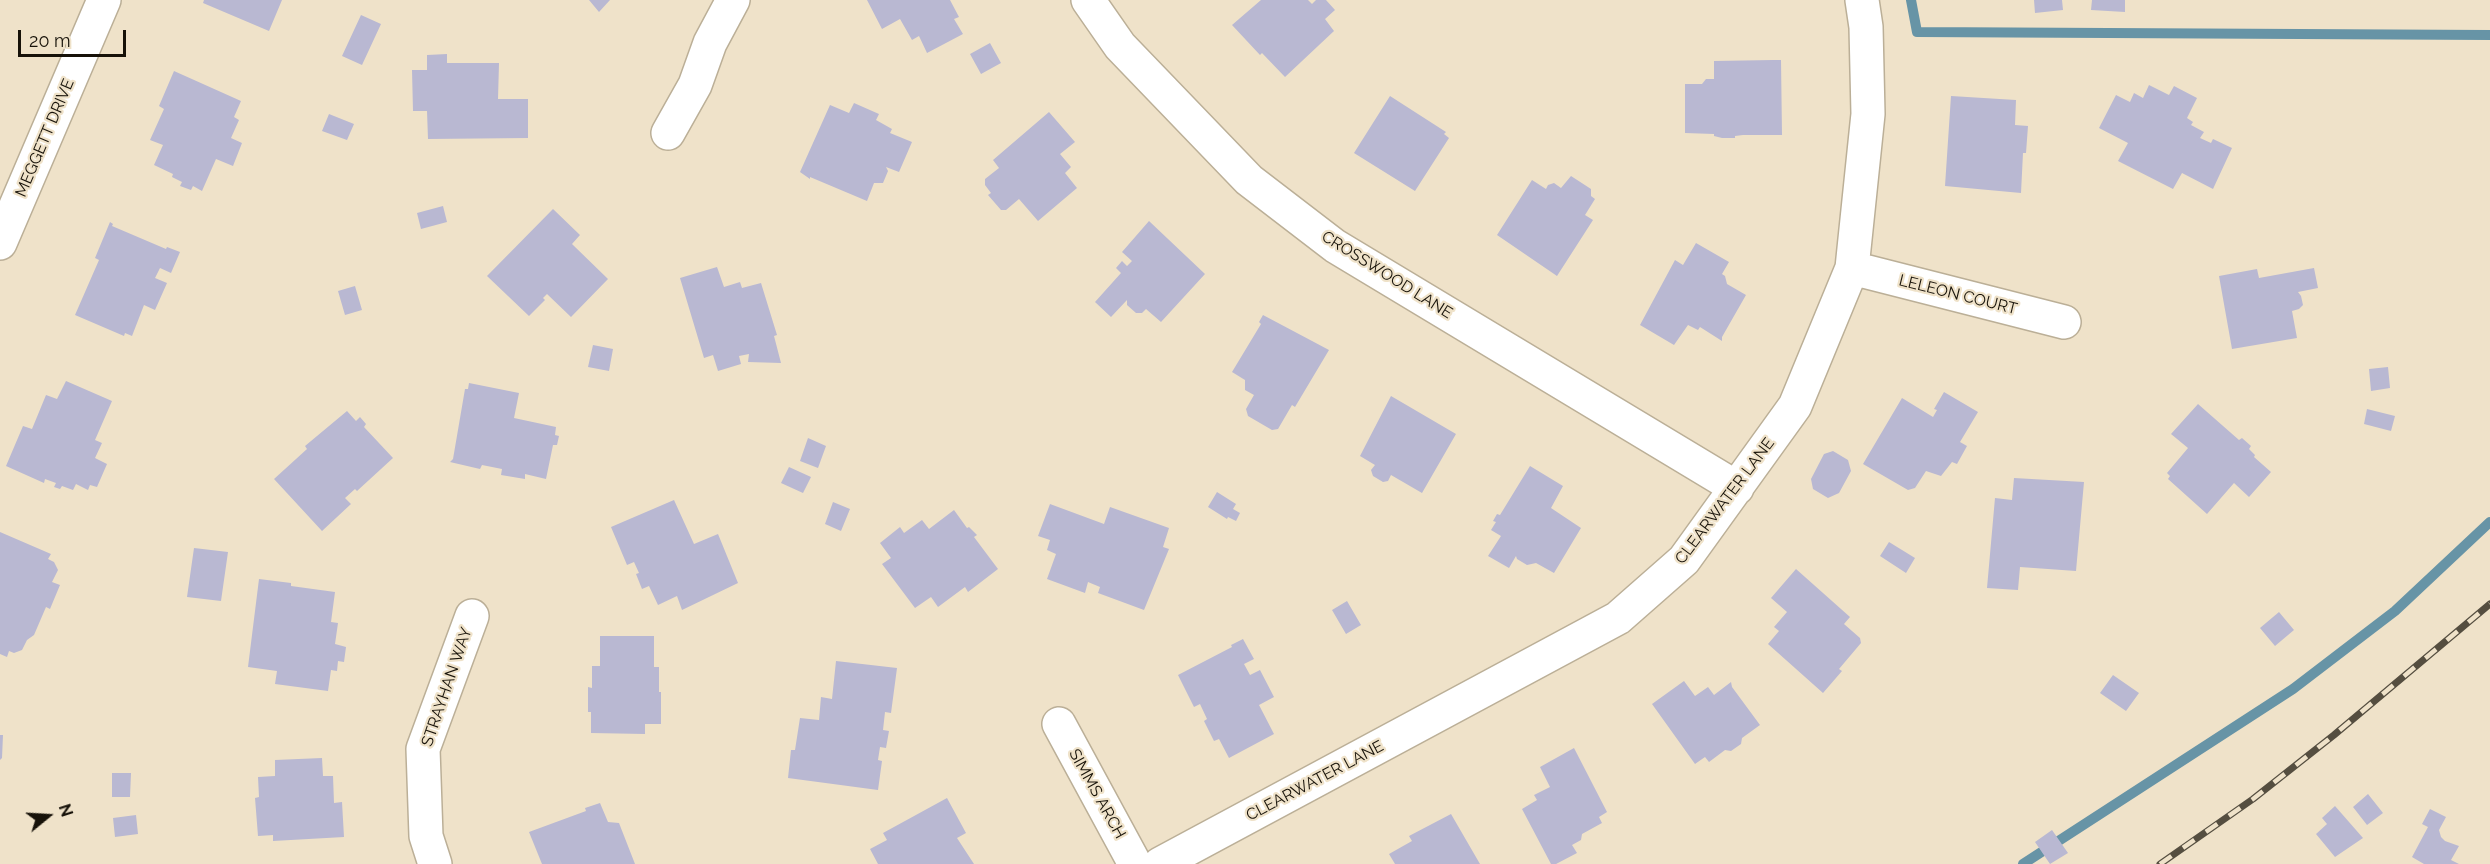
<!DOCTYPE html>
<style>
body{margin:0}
#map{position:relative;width:2490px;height:864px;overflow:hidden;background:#efe2c9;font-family:Raleway,sans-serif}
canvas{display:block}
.north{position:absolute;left:18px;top:786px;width:60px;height:60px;-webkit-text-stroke:4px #efe2c9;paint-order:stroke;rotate:72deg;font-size:16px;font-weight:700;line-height:24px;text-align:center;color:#171209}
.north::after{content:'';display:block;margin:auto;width:21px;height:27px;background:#171209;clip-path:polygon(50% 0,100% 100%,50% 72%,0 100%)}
.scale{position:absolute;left:18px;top:30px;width:108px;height:27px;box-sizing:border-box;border:3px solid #171209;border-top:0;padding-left:8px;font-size:18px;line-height:21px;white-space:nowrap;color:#171209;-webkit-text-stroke:4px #efe2c9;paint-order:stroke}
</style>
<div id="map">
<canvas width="2490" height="864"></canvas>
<div class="north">N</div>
<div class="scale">20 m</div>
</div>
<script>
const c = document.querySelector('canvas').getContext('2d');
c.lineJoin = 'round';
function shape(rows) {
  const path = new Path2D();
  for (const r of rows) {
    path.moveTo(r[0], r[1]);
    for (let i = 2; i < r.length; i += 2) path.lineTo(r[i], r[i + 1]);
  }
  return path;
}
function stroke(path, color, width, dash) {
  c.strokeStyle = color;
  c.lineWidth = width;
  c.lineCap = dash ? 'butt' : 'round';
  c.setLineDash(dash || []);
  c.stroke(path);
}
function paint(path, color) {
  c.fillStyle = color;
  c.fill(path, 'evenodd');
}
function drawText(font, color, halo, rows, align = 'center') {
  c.font = font + ' Raleway,sans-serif';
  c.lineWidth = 4.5;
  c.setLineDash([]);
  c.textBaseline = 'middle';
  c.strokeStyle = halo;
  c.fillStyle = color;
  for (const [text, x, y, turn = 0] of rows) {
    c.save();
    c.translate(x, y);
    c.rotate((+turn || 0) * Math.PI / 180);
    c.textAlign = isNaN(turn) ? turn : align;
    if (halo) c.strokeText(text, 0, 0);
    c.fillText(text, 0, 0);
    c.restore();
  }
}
const stream = shape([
 [1911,0,1917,32,2490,35],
 [2023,864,2293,689,2395,611,2490,522]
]);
const building = shape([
 [204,0,282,0,269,31,203,3],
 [589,0,610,0,599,12],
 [867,0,950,0,959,17,954,19,963,34,927,53,919,36,912,40,900,19,882,29],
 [1261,0,1308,0,1312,4,1316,0,1326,0,1335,10,1325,19,1334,31,1285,77,1262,53,1260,55,1232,25],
 [2034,0,2062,0,2063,10,2035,13],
 [2092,0,2125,0,2125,12,2091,10],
 [361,15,381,24,362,65,342,56],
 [990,43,1001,63,981,74,970,54],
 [447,54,447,63,499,63,498,99,528,99,528,138,428,139,427,111,413,111,412,70,427,70,427,55],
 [1773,60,1781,60,1782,135,1743,135,1735,136,1735,138,1722,138,1714,136,1714,134,1685,133,1685,84,1702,84,1706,79,1714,79,1714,61],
 [174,71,241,101,234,117,239,120,231,138,242,143,233,166,216,159,202,191,193,186,191,190,180,186,182,182,172,177,173,174,154,165,163,145,150,140,164,109,159,106],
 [2149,85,2169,95,2174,86,2197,98,2187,118,2193,122,2191,125,2204,132,2200,138,2211,143,2213,139,2232,148,2213,189,2182,173,2173,189,2118,161,2128,143,2099,128,2116,95,2130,102,2134,93,2143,98],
 [1390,96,1446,132,1444,134,1449,138,1415,191,1354,153],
 [1951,96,2016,100,2015,125,2028,126,2026,153,2023,153,2021,193,1945,186],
 [854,103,879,114,876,120,892,129,890,133,912,142,899,172,886,167,888,171,883,183,874,183,867,201,810,177,810,179,800,172,830,105,849,113],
 [1049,112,1075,142,1060,154,1071,167,1065,173,1077,188,1038,221,1019,199,1006,210,1001,210,988,195,991,193,985,185,985,179,999,168,993,160],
 [329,114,354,124,347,140,322,131],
 [1571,176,1591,189,1591,196,1595,199,1585,215,1593,220,1557,276,1497,235,1532,180,1546,189,1548,185,1554,183,1561,188],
 [443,206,447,222,421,229,417,213],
 [553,209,580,235,572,244,608,279,571,317,547,294,543,298,545,300,529,316,487,276],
 [1149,221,1205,274,1161,322,1146,309,1142,313,1136,313,1127,305,1127,300,1111,317,1095,302,1121,273,1116,268,1122,261,1127,266,1132,261,1122,252],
 [110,222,113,224,112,226,166,249,167,247,180,252,171,273,160,268,155,278,167,283,155,310,144,305,132,336,125,333,124,336,75,315,99,260,95,258],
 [1696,243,1729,262,1722,274,1725,276,1727,284,1746,295,1722,337,1722,341,1700,327,1698,330,1688,325,1674,345,1640,325,1675,260,1683,265],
 [717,267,724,287,740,282,742,288,761,283,777,335,774,336,781,363,748,362,749,354,739,356,741,364,718,371,713,355,704,358,680,278],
 [2314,268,2318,288,2298,292,2301,296,2303,305,2299,309,2292,311,2297,338,2232,349,2219,276,2257,269,2259,278],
 [355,286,362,310,345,315,338,291],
 [1263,315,1329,350,1295,407,1292,405,1278,429,1272,430,1248,416,1246,409,1254,395,1245,390,1245,380,1232,372,1261,324,1259,322],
 [593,345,613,349,609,371,588,367],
 [2388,367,2390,388,2371,391,2369,369],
 [66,381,112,401,95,440,102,443,95,458,107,464,97,487,90,485,88,490,76,484,73,490,62,486,60,489,54,487,56,483,45,479,44,483,6,466,23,426,32,429,46,395,57,399],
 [469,383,519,393,514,418,556,427,555,435,559,436,557,445,553,445,546,479,525,474,525,479,501,475,502,469,482,465,480,469,450,462,453,459,465,389,468,389],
 [1944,392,1978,412,1960,442,1967,446,1957,464,1952,462,1941,476,1926,471,1915,488,1908,490,1863,464,1902,398,1933,417,1937,410,1934,409],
 [1391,396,1456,434,1422,493,1391,475,1388,481,1383,482,1373,476,1371,470,1375,465,1360,456],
 [2198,404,2239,440,2242,438,2251,446,2249,449,2255,455,2254,457,2271,472,2249,497,2234,483,2207,514,2168,479,2170,476,2167,473,2188,448,2171,434],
 [2367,409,2395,416,2391,431,2364,424],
 [347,411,356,421,360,417,366,424,364,427,393,458,357,491,355,489,345,498,351,504,322,531,274,479,307,449,305,446],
 [808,438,826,446,818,468,800,461],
 [1833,451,1848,460,1851,471,1839,493,1828,498,1813,489,1811,479,1824,454],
 [1530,466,1563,486,1551,508,1581,528,1554,573,1536,563,1527,565,1517,559,1516,556,1509,568,1488,556,1501,536,1491,530,1496,522,1493,521,1497,514,1500,515],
 [789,467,811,477,803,493,781,483],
 [2014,478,2084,482,2076,571,2020,567,2018,590,1987,588,1995,498,2012,500],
 [1217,492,1236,504,1233,509,1240,513,1236,521,1228,517,1227,519,1208,507],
 [674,500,694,544,718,534,738,583,682,610,677,596,658,605,649,586,642,589,636,574,639,573,634,562,627,565,611,527],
 [833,502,850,509,841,531,825,524],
 [1050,504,1104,524,1110,507,1169,528,1163,547,1169,549,1144,610,1098,593,1100,587,1088,582,1085,593,1047,579,1056,554,1047,550,1050,540,1038,536],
 [954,510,967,528,969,527,977,535,974,537,998,569,968,592,965,587,938,607,931,597,915,608,882,564,891,558,880,543,900,527,904,533,922,520,929,529],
 [0,532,51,554,48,559,54,562,58,570,52,582,60,585,50,609,46,607,34,635,27,640,22,650,14,653,9,651,7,657,0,654],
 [1889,542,1915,558,1906,573,1880,556],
 [194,548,228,552,221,601,187,597],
 [1796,569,1850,617,1844,624,1860,638,1861,643,1839,669,1842,671,1823,693,1768,644,1779,631,1774,627,1787,612,1771,598],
 [259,579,291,583,291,586,335,592,331,622,338,623,335,644,346,647,344,662,338,661,337,671,331,670,328,691,275,684,277,671,248,667],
 [1347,601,1361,625,1346,634,1332,610],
 [2279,612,2294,630,2275,646,2260,628],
 [600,636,654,636,654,667,659,667,659,692,661,692,661,724,645,724,645,734,591,733,591,712,588,712,588,687,592,688,592,666,600,666],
 [1243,639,1254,659,1244,664,1250,675,1260,670,1274,697,1259,705,1274,734,1229,758,1219,739,1214,741,1204,721,1207,719,1200,704,1194,707,1178,675,1232,647,1231,645],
 [836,661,897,668,891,713,885,712,883,730,889,731,886,748,880,747,878,760,882,761,878,790,788,778,791,750,795,750,800,718,819,720,821,697,832,699],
 [2113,675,2139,693,2126,711,2100,693],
 [1684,681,1695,696,1708,687,1714,695,1731,682,1732,687,1760,725,1742,738,1741,744,1731,751,1725,750,1709,762,1705,757,1695,764,1652,704],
 [0,735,3,735,2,758,0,760],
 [1574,748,1607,812,1599,817,1602,823,1582,834,1581,840,1572,845,1577,853,1556,864,1551,864,1522,809,1537,800,1534,795,1550,787,1540,767],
 [322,758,323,776,333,776,334,803,342,802,344,837,273,841,273,835,258,836,255,798,259,797,258,777,275,776,275,760],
 [112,773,131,773,130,797,112,797],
 [2368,794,2383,813,2367,825,2353,807],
 [947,798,966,833,957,838,974,864,878,864,870,849,887,840,883,833],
 [600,803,608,822,619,823,635,864,542,864,529,832,586,811,585,808],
 [2335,806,2363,838,2335,857,2316,834,2327,824,2322,818],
 [2430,809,2446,817,2439,830,2441,837,2445,841,2459,846,2451,860,2459,864,2424,864,2412,857,2428,827,2422,824],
 [1451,814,1480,864,1395,864,1389,854,1412,841,1409,836],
 [136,815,138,834,115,837,113,818],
 [2052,830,2068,853,2050,864,2035,842]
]);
const minor = shape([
 [1088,0,1120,46,1249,180,1335,246,1737,488],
 [668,133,695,85,710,43,733,0],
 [0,243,104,0],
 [1852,268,2064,322],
 [1059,724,1135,864],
 [435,864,426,836,423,749,472,616],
 [1160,864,1618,618,1684,560,1795,406,1852,268,1868,114,1866,27,1862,0]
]);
const rail = shape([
 [2160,864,2253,799,2334,735,2490,604]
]);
const streetNames = [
 ["MEGGETT DRIVE",45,138,-67],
 ["CROSSWOOD LANE",1387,275,32],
 ["LELEON COURT",1958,295,14],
 ["CLEARWATER LANE",1725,501,-53],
 ["STRAYHAN WAY",447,687,-71],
 ["CLEARWATER LANE",1315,781,-28],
 ["SIMMS ARCH",1097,794,61]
];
stroke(stream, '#6794a6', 10);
paint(building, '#b9b8d2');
stroke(minor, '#bbaf97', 36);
stroke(minor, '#fff', 33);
stroke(rail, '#554e40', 7);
stroke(rail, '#efe2c9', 4.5, [14]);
drawText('16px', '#171209', '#efe2c9', streetNames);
</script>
